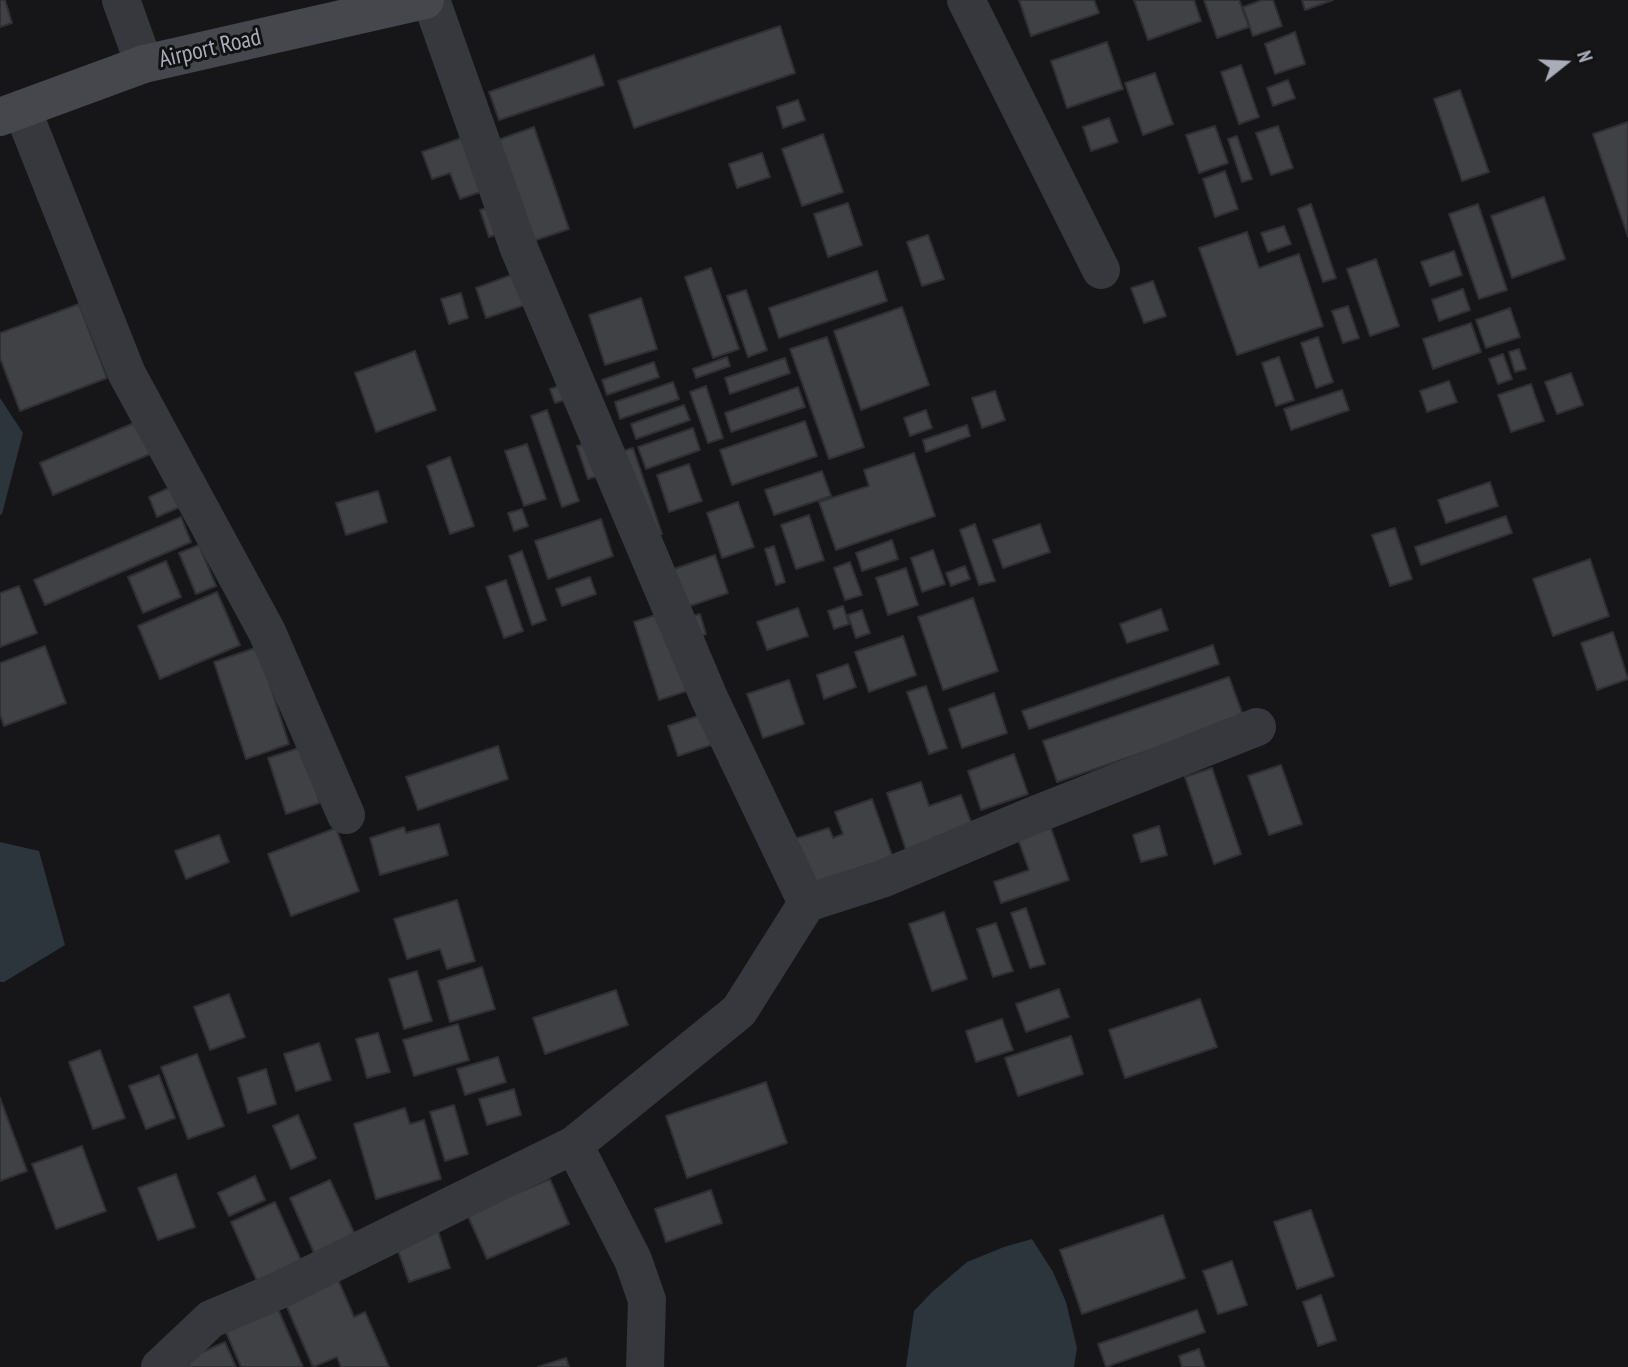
<!DOCTYPE html>
<style>
body{margin:0}
#map{position:relative;width:1628px;height:1367px;overflow:hidden;background:#161618;font-family:"PT Sans Narrow",sans-serif}
canvas{display:block}
.north{position:absolute;left:1530px;top:28px;width:70px;height:70px;-webkit-text-stroke:5px #111113;paint-order:stroke;rotate:72deg;font-size:19px;font-weight:700;line-height:28px;text-align:center;color:#a8adb8}
.north::after{content:'';display:block;margin:auto;width:24px;height:32px;background:#a8adb8;clip-path:polygon(50% 0,100% 100%,50% 72%,0 100%)}
</style>
<div id="map">
<canvas width="1628" height="1367"></canvas>
<div class="north">N</div>
</div>
<script>
const c = document.querySelector('canvas').getContext('2d');
c.lineJoin = 'round';
function paint(path, color) {
  c.fillStyle = color;
  c.fill(path, 'evenodd');
}
function shape(rows) {
  const path = new Path2D();
  for (const r of rows) {
    path.moveTo(r[0], r[1]);
    for (let i = 2; i < r.length; i += 2) path.lineTo(r[i], r[i + 1]);
  }
  return path;
}
function stroke(path, color, width, dash) {
  c.strokeStyle = color;
  c.lineWidth = width;
  c.lineCap = dash ? 'butt' : 'round';
  c.setLineDash(dash || []);
  c.stroke(path);
}
function drawText(font, color, halo, rows, align = 'center') {
  c.font = font + ' "PT Sans Narrow",sans-serif';
  c.lineWidth = 6;
  c.setLineDash([]);
  c.textBaseline = 'middle';
  c.strokeStyle = halo;
  c.fillStyle = color;
  for (const [text, x, y, turn = 0] of rows) {
    c.save();
    c.translate(x, y);
    c.rotate((+turn || 0) * Math.PI / 180);
    c.textAlign = isNaN(turn) ? turn : align;
    if (halo) c.strokeText(text, 0, 0);
    c.fillText(text, 0, 0);
    c.restore();
  }
}
const water = shape([
 [0,398,23,433,2,514,0,515],
 [0,842,39,851,65,945,4,982,0,982],
 [1032,1239,1053,1272,1066,1302,1077,1348,1074,1367,906,1367,914,1311,932,1292,967,1262,1004,1247]
]);
const building = shape([
 [0,0,5,0,12,23,0,27,0,0],
 [1019,0,1094,0,1099,13,1031,36,1019,0],
 [1134,0,1194,0,1201,21,1148,40,1134,0],
 [1204,0,1239,0,1249,27,1217,38,1204,0],
 [1262,0,1273,0,1282,26,1253,36,1243,7,1262,0],
 [1302,0,1333,0,1305,10,1302,0],
 [780,26,795,73,634,128,618,81,780,26],
 [1295,32,1305,64,1275,74,1265,44,1295,32],
 [1107,42,1123,89,1067,108,1051,61,1107,42],
 [594,55,604,85,499,120,489,92,594,55],
 [1241,65,1259,117,1239,124,1221,72,1241,65],
 [1155,73,1173,124,1143,135,1125,83,1155,73],
 [1288,80,1295,98,1273,106,1267,88,1288,80],
 [1460,90,1489,172,1462,181,1434,99,1460,90],
 [798,100,805,120,783,128,777,107,798,100],
 [1109,118,1118,142,1091,151,1083,127,1109,118],
 [1628,122,1628,237,1593,134,1628,122],
 [1215,126,1228,163,1199,173,1186,135,1215,126],
 [1278,126,1293,168,1271,175,1256,133,1278,126],
 [534,127,569,229,530,242,495,141,534,127],
 [823,134,843,192,802,206,782,149,823,134],
 [470,135,489,189,460,199,450,173,432,179,422,152,470,135],
 [1237,136,1252,179,1242,182,1228,139,1237,136],
 [762,153,770,177,737,188,729,164,762,153],
 [1225,171,1238,209,1215,217,1203,179,1225,171],
 [1544,197,1565,259,1512,278,1491,216,1544,197],
 [848,203,862,245,828,257,814,214,848,203],
 [1311,204,1336,278,1323,282,1298,209,1311,204],
 [1478,204,1507,290,1479,299,1449,214,1478,204],
 [491,207,500,233,489,237,480,210,491,207],
 [1284,226,1291,244,1268,252,1261,233,1284,226],
 [1247,232,1259,268,1299,254,1323,326,1237,355,1199,248,1247,232],
 [928,235,944,279,922,286,907,242,928,235],
 [1454,251,1462,275,1430,286,1421,262,1454,251],
 [1376,259,1399,326,1370,336,1347,269,1376,259],
 [711,268,739,349,713,358,685,277,711,268],
 [877,271,887,301,779,338,769,308,877,271],
 [514,274,525,305,486,318,476,288,514,274],
 [1153,281,1166,316,1144,323,1131,288,1153,281],
 [1463,289,1470,310,1439,321,1432,300,1463,289],
 [746,290,767,350,748,357,727,296,746,290],
 [461,293,468,318,449,324,441,299,461,293],
 [641,298,657,349,605,365,589,315,641,298],
 [79,304,107,378,20,411,0,358,0,333,79,304],
 [1348,306,1359,338,1343,343,1332,311,1348,306],
 [902,307,929,385,861,410,834,331,902,307],
 [1510,308,1520,337,1486,348,1476,320,1510,308],
 [1471,323,1481,352,1433,369,1423,339,1471,323],
 [827,337,864,447,829,459,790,349,827,337],
 [1318,337,1333,382,1316,388,1301,343,1318,337],
 [1519,349,1526,369,1515,372,1509,352,1519,349],
 [415,351,436,410,376,432,355,373,415,351],
 [1503,354,1512,379,1498,384,1489,359,1503,354],
 [727,357,730,366,696,378,693,369,727,357],
 [1279,357,1294,400,1276,406,1262,363,1279,357],
 [785,358,790,373,730,394,725,378,785,358],
 [654,362,659,377,607,395,602,380,654,362],
 [1571,373,1583,405,1557,414,1545,382,1571,373],
 [1449,381,1457,402,1427,412,1420,391,1449,381],
 [673,382,679,399,620,419,615,402,673,382],
 [569,383,574,397,555,403,550,389,569,383],
 [1531,384,1544,421,1511,432,1498,395,1531,384],
 [706,386,723,438,708,443,690,392,706,386],
 [798,387,805,407,731,432,725,413,798,387],
 [1342,390,1349,410,1291,430,1284,409,1342,390],
 [995,391,1005,420,982,428,972,398,995,391],
 [684,405,690,420,636,439,631,424,684,405],
 [547,410,579,501,562,507,531,416,547,410],
 [926,410,932,428,910,436,904,418,926,410],
 [141,420,155,452,53,495,40,463,141,420],
 [805,421,817,456,732,485,720,450,805,421],
 [967,425,970,436,926,452,923,440,967,425],
 [693,428,700,450,646,469,638,447,693,428],
 [591,442,601,475,588,479,577,446,591,442],
 [527,444,546,499,524,506,505,451,527,444],
 [633,448,662,534,646,539,617,453,633,448],
 [914,453,935,516,836,550,819,502,869,486,864,470,914,453],
 [450,457,474,526,450,534,427,466,450,457],
 [689,464,702,501,669,512,657,475,689,464],
 [822,471,831,496,774,515,765,490,822,471],
 [1490,482,1498,506,1446,523,1438,500,1490,482],
 [173,486,182,506,157,517,149,497,173,486],
 [378,491,387,522,346,535,336,503,378,491],
 [738,502,754,547,722,558,707,513,738,502],
 [522,509,528,526,514,531,508,513,522,509],
 [809,515,824,560,796,569,781,525,809,515],
 [1506,516,1512,533,1421,565,1415,547,1506,516],
 [181,517,191,542,45,605,34,580,181,517],
 [601,519,613,556,548,579,535,541,601,519],
 [975,524,995,581,979,585,960,530,975,524],
 [1040,524,1050,552,1003,568,993,540,1040,524],
 [1395,528,1412,579,1390,586,1372,535,1395,528],
 [892,540,898,559,862,571,856,553,892,540],
 [199,545,216,586,196,594,179,553,199,545],
 [774,546,785,582,776,585,765,549,774,546],
 [933,550,945,584,922,592,911,558,933,550],
 [522,551,546,620,532,625,509,556,522,551],
 [715,555,728,593,687,607,674,569,715,555],
 [1590,559,1609,616,1553,636,1533,579,1590,559],
 [166,561,181,597,143,613,128,577,166,561],
 [850,562,862,595,845,600,834,568,850,562],
 [965,566,970,579,951,586,946,573,965,566],
 [906,568,918,605,888,615,876,578,906,568],
 [590,577,596,594,562,606,556,589,590,577],
 [506,580,523,631,504,638,486,587,506,580],
 [19,586,37,633,0,647,0,593,19,586],
 [217,592,240,645,160,679,138,626,217,592],
 [973,598,998,671,943,690,918,617,973,598],
 [843,606,849,624,834,629,828,611,843,606],
 [798,608,808,636,767,650,757,622,798,608],
 [1161,609,1168,630,1127,643,1120,624,1161,609],
 [862,610,870,633,856,638,848,615,862,610],
 [662,613,687,691,659,700,634,622,662,613],
 [700,614,706,634,690,639,684,618,700,614],
 [1613,632,1628,679,1597,690,1581,643,1613,632],
 [903,636,916,675,869,692,855,652,903,636],
 [1213,645,1219,664,1029,729,1022,711,1213,645],
 [45,646,66,703,4,726,0,714,0,663,45,646],
 [258,647,289,744,246,759,214,662,258,647],
 [848,664,856,687,824,699,817,675,848,664],
 [1229,677,1244,718,1057,782,1043,741,1229,677],
 [789,680,804,724,763,738,747,694,789,680],
 [926,686,947,748,929,754,907,692,926,686],
 [994,693,1007,733,962,748,949,709,994,693],
 [704,714,714,744,678,756,668,726,704,714],
 [498,746,508,779,418,810,406,777,498,746],
 [302,747,320,803,286,814,268,758,302,747],
 [1014,754,1028,794,981,810,968,771,1014,754],
 [1281,765,1302,824,1269,835,1248,776,1281,765],
 [1212,768,1241,854,1214,864,1185,777,1212,768],
 [921,782,929,806,961,795,974,830,907,853,887,793,921,782],
 [872,799,893,858,811,886,794,839,829,828,833,838,843,834,835,812,872,799],
 [439,824,448,855,380,875,370,838,404,827,406,833,439,824],
 [1159,826,1167,855,1141,862,1133,835,1159,826],
 [336,828,359,891,291,916,268,854,336,828],
 [1051,828,1069,880,1001,903,994,882,1029,870,1018,839,1051,828],
 [219,835,229,862,186,879,175,851,219,835],
 [457,900,475,961,447,969,440,949,407,959,394,919,457,900],
 [1026,908,1045,964,1030,968,1011,913,1026,908],
 [944,912,967,979,932,991,909,924,944,912],
 [996,923,1013,971,993,977,977,929,996,923],
 [482,967,495,1009,450,1022,438,981,482,967],
 [417,971,432,1021,404,1029,389,979,417,971],
 [1059,989,1069,1017,1026,1032,1016,1004,1059,989],
 [616,990,628,1025,545,1054,533,1018,616,990],
 [229,994,245,1037,210,1050,194,1007,229,994],
 [1200,999,1217,1047,1125,1078,1109,1030,1200,999],
 [1002,1019,1013,1050,976,1062,966,1031,1002,1019],
 [458,1024,469,1060,414,1076,403,1040,458,1024],
 [378,1033,390,1072,367,1078,356,1039,378,1033],
 [1071,1036,1083,1074,1018,1096,1005,1058,1071,1036],
 [319,1043,331,1080,296,1091,284,1054,319,1043],
 [100,1050,125,1118,93,1129,69,1062,100,1050],
 [197,1054,224,1126,188,1139,161,1067,197,1054],
 [498,1057,506,1082,465,1095,457,1069,498,1057],
 [266,1069,276,1104,248,1113,238,1078,266,1069],
 [159,1075,175,1118,146,1129,129,1086,159,1075],
 [766,1082,787,1143,687,1178,666,1116,766,1082],
 [514,1089,521,1115,487,1125,479,1099,514,1089],
 [0,1098,27,1171,0,1181,0,1098],
 [454,1105,468,1154,445,1161,430,1112,454,1105],
 [405,1108,410,1124,424,1120,441,1179,376,1199,354,1124,405,1108],
 [298,1115,316,1158,291,1169,273,1126,298,1115],
 [82,1146,106,1211,56,1229,32,1164,82,1146],
 [176,1174,195,1227,158,1240,138,1188,176,1174],
 [255,1176,265,1200,229,1216,218,1193,255,1176],
 [550,1179,569,1224,487,1259,467,1214,550,1179],
 [330,1180,356,1237,315,1255,290,1198,330,1180],
 [711,1190,722,1223,666,1242,655,1209,711,1190],
 [275,1202,305,1269,260,1288,231,1222,275,1202],
 [1311,1210,1334,1276,1297,1289,1274,1222,1311,1210],
 [1163,1215,1185,1278,1082,1314,1060,1250,1163,1215],
 [438,1231,450,1268,409,1282,396,1245,438,1231],
 [1232,1261,1247,1305,1218,1314,1203,1271,1232,1261],
 [336,1275,354,1317,365,1312,389,1367,341,1367,337,1357,313,1367,283,1298,336,1275],
 [1321,1295,1336,1340,1318,1346,1303,1302,1321,1295],
 [278,1309,303,1367,241,1367,226,1332,278,1309],
 [1197,1310,1205,1332,1106,1367,1098,1344,1197,1310],
 [225,1342,236,1367,180,1367,178,1363,225,1342],
 [1199,1349,1205,1367,1182,1367,1179,1356,1199,1349],
 [566,1358,569,1367,538,1367,566,1358]
]);
const minor = shape([
 [121,0,144,64],
 [431,0,518,246,710,700,807,903,882,879,1032,816,1257,727],
 [966,0,1101,270],
 [22,109,127,374,267,632,346,815],
 [160,1367,211,1319,275,1292,574,1145],
 [645,1367,647,1300,633,1260,574,1145,739,1011,807,903]
]);
const secondary = shape([
 [0,117,144,64,425,0]
]);
const streetNames = [
 ["Airport Road",210,49,-13]
];
paint(water, '#2c353c');
paint(building, '#404145');
stroke(building, '#303034', 2);
stroke(minor, '#37383d', 38);
stroke(secondary, '#45474d', 38);
drawText('24px', '#a8adb8', '#111113', streetNames);
</script>
